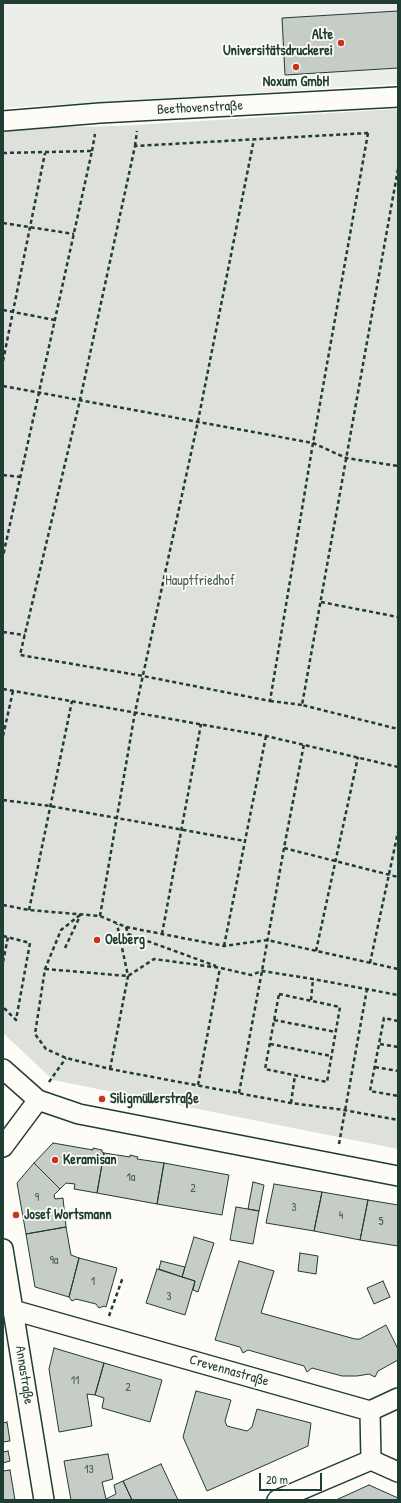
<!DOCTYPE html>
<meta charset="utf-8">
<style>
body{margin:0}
#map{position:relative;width:401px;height:1503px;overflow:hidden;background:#fdfcf7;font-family:"Patrick Hand",sans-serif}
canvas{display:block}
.frame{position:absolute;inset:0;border:4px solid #1f3d34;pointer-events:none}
.scale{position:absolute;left:259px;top:1473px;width:63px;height:18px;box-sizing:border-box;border:2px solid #1f3d34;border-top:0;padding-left:5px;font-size:12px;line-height:14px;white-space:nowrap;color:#1f3d34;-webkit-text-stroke:3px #fdfcf7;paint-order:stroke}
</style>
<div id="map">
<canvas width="401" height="1503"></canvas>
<div class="frame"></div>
<div class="scale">20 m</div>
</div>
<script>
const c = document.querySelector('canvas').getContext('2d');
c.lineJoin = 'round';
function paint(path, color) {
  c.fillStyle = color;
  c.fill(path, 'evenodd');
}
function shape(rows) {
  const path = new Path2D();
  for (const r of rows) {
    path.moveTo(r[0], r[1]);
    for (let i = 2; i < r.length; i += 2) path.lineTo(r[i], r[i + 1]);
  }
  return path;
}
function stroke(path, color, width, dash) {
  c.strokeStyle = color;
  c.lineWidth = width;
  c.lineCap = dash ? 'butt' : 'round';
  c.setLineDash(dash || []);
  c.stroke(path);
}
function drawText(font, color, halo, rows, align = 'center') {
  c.font = font + ' "Patrick Hand",sans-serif';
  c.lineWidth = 3.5;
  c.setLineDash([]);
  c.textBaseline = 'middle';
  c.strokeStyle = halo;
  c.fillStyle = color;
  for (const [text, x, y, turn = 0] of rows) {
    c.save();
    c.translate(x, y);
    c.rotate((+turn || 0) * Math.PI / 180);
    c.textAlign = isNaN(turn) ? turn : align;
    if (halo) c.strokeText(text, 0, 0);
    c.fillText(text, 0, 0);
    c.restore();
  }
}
const built = shape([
 [3,3,398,3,398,84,3,108]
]);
const green = shape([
 [398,109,398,1149,53,1080,3,1033,3,128,118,126]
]);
const building = shape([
 [398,11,398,68,285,75,282,18,398,11],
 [53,1143,93,1150,93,1148,102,1150,102,1152,104,1153,97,1193,74,1189,75,1184,66,1183,60,1189,34,1163,53,1143],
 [104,1153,130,1157,130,1155,138,1157,137,1159,164,1163,157,1204,97,1193,104,1153],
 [34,1163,60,1189,54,1195,55,1199,63,1198,66,1227,26,1234,17,1183,34,1163],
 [164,1163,229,1175,222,1215,157,1204,164,1163],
 [253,1182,264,1185,259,1211,248,1209,253,1182],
 [274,1184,322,1192,314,1231,266,1223,274,1184],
 [322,1192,368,1200,360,1240,314,1231,322,1192],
 [368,1200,398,1205,398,1246,360,1240,368,1200],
 [236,1207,259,1211,253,1244,230,1240,236,1207],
 [66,1227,71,1255,79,1258,69,1297,35,1287,26,1234,66,1227],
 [194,1237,214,1243,198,1292,193,1290,195,1281,182,1277,194,1237],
 [300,1253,318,1256,316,1274,298,1271,300,1253],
 [79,1258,117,1268,106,1307,104,1306,99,1308,96,1304,76,1299,72,1301,69,1297,79,1258],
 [161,1261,185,1267,182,1277,159,1269,161,1261],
 [239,1261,274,1271,261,1313,355,1339,360,1339,386,1325,398,1349,398,1360,378,1371,375,1377,369,1374,357,1376,342,1376,312,1368,307,1372,304,1366,248,1350,243,1353,240,1347,215,1340,239,1261],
 [157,1269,195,1281,185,1315,146,1303,157,1269],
 [383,1281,390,1297,374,1304,367,1288,383,1281],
 [54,1348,104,1363,95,1395,87,1394,92,1426,59,1432,49,1369,54,1348],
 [104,1363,162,1380,150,1422,102,1408,104,1398,95,1395,104,1363],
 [196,1391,231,1400,225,1421,227,1426,247,1431,252,1427,257,1409,311,1423,308,1446,207,1491,183,1437,196,1391],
 [7,1422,10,1441,3,1442,3,1423,7,1422],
 [8,1451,10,1461,3,1463,3,1452,8,1451],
 [108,1454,113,1479,102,1482,106,1499,116,1494,114,1485,123,1481,132,1500,71,1500,64,1461,108,1454],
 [161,1464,178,1500,132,1500,123,1481,161,1464],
 [10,1470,15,1500,3,1500,3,1471,10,1470],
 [369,1485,398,1498,398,1500,336,1500,369,1485]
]);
const path = shape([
 [368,133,313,443,270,701,143,676,20,655,80,400,135,146,368,133],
 [135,146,137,131],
 [92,151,95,134],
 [3,153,92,151,3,556],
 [398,169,302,705,398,729],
 [3,223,74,234],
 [3,310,55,320],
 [3,361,45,153],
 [3,386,313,443,346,458,398,466],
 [3,475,21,477],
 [321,602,398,617],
 [3,632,25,635],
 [3,689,266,736,398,767],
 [270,701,302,705],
 [3,736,13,691],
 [3,800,50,806,245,841],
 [284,848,398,877],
 [3,905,29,910,100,916,126,927,224,946,267,940,398,969],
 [29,910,72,701],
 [80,915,61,930,45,969,35,1034,46,1049,66,1058,110,1069,291,1103,344,1110,398,1120],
 [100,916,135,712,198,421,254,139],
 [126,927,128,934,216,966],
 [162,934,201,724],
 [3,936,30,943,16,1020,3,1007],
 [224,946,266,736],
 [65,948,80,916],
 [316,951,358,757],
 [3,962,8,937],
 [370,963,398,832],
 [45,969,128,976,154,959,221,968,251,975,262,971,313,979,398,995],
 [279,994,340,1007,327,1082,265,1069,279,994],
 [311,1000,313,979],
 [274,1020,336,1032],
 [398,1021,384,1018,370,1091,398,1096],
 [270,1044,331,1056],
 [380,1044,398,1047],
 [375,1067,398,1071],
 [110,1069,128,976,117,924],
 [49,1082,66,1058],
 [198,1085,220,968],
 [239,1093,262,971,284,848,304,744],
 [291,1103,295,1075],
 [339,1144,367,989],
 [109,1316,123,1277]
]);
const street = shape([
 [3,121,100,113,398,97],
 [3,1069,38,1100,79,1114,398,1176],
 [3,1147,38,1100],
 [3,1249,44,1500],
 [13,1310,370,1411],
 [370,1411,371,1460],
 [370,1411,398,1398],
 [371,1460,398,1472],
 [277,1500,371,1460]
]);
const markers = [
 [341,43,4,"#c8321e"],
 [296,67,4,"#c8321e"],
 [97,940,4,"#c8321e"],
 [102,1099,4,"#c8321e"],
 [55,1160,4,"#c8321e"],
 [16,1215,4,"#c8321e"]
];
const numberNames = [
 ["1a",131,1178],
 ["2",193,1189],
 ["9",37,1198],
 ["3",294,1208],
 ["4",341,1216],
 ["5",381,1222],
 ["9a",54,1261],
 ["1",93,1282],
 ["3",169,1297],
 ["11",75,1381],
 ["2",128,1388],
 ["13",89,1470]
];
const poiNames = [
 ["Alte",333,35,"right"],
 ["Universitätsdruckerei",333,51,"right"],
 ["Noxum GmbH",296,82,"center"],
 ["Oelberg",105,940],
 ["Siligmüllerstraße",110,1099],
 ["Keramisan",63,1160],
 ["Josef Wortsmann",24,1215]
];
const streetNames = [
 ["Beethovenstraße",200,108,-3],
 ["Crevennastraße",229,1371,16],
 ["Annastraße",24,1375,81]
];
const parkNames = [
 ["Hauptfriedhof",200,581]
];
paint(built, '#eceee9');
paint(green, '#dde0db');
paint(building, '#c6cdc7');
stroke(building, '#1f3d34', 1);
stroke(street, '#1f3d34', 22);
stroke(path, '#1f3d34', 2.5, [4, 3]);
stroke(street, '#fdfcf7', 19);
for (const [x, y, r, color] of markers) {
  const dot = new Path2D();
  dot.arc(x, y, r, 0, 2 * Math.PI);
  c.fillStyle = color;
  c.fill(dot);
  stroke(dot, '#fdfcf7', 1.5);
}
drawText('12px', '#496159', null, numberNames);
drawText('bold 14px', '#1f3d34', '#fdfcf7', poiNames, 'left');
drawText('14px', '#1f3d34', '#fdfcf7', streetNames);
drawText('14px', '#455e55', '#fdfcf7', parkNames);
</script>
